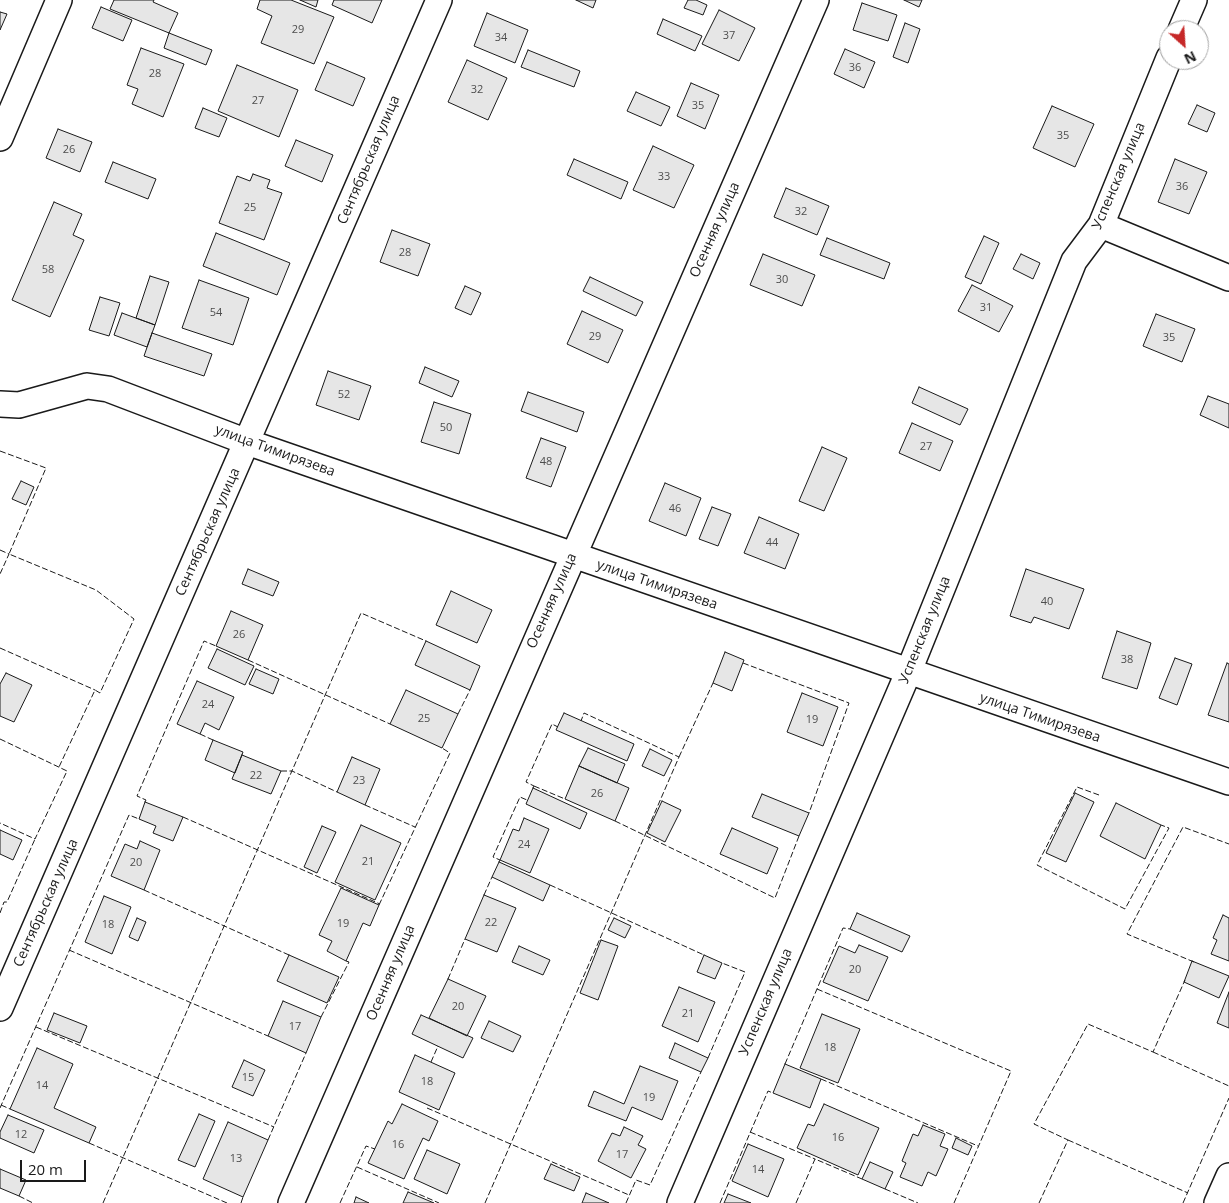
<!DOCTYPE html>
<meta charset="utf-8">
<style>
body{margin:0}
#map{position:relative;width:1229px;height:1203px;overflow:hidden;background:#fff;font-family:"Open Sans",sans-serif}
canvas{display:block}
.north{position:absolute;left:1159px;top:20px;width:50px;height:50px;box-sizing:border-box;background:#fff;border:1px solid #a3a3a3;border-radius:50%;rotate:154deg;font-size:14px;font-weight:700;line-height:20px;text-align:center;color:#1a1a1a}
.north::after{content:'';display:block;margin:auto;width:18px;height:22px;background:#c62828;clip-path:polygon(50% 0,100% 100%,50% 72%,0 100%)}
.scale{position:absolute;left:20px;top:1160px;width:66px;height:22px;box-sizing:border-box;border:2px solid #1a1a1a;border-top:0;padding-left:6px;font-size:15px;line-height:18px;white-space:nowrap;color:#1a1a1a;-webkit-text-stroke:4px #fff;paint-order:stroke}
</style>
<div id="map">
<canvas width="1229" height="1203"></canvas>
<div class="north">N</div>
<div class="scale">20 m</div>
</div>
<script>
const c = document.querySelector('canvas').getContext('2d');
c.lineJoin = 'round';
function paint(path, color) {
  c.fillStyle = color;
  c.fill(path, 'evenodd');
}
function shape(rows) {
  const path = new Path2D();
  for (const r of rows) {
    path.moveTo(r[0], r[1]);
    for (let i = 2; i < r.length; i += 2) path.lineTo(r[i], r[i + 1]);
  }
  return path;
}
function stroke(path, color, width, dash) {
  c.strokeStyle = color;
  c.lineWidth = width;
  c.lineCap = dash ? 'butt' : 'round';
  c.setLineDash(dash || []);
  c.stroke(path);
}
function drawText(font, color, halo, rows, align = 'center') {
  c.font = font + ' "Open Sans",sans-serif';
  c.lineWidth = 4;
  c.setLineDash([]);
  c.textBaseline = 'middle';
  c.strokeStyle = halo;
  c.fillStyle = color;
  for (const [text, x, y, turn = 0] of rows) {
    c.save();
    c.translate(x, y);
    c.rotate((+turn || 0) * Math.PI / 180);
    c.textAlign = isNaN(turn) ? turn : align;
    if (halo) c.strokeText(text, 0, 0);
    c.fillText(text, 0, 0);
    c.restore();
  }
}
const building = shape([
 [114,0,154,0,153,2,178,13,169,33,110,9,114,0],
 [260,0,291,0,334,17,314,64,261,43,272,16,257,9,260,0],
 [300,0,318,0,316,7,300,0],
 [334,0,382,0,372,23,332,5,334,0],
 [576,0,596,0,593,8,576,0],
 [688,0,696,0,707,5,703,15,684,8,688,0],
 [904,0,922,0,919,7,904,0],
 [862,3,897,15,888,41,853,30,862,3],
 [101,7,132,20,123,41,92,28,101,7],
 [719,10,755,28,739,61,702,44,719,10],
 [0,12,7,14,0,30,0,12],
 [487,13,528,30,515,63,474,46,487,13],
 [663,19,702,36,695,51,657,34,663,19],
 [905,23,920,29,908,63,893,57,905,23],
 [169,33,212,50,206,65,164,48,169,33],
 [141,48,184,64,163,117,132,104,138,89,127,85,141,48],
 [845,49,875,62,864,88,834,74,845,49],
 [528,50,580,71,574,87,521,67,528,50],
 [467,60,507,78,488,120,448,102,467,60],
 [327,62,365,78,353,106,315,90,327,62],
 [237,65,298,90,279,137,218,111,237,65],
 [691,83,719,95,705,129,677,116,691,83],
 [636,92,670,107,661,126,627,111,636,92],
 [1197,105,1215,113,1207,132,1188,124,1197,105],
 [1052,106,1094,124,1075,167,1033,148,1052,106],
 [203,108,227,118,219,137,195,128,203,108],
 [58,129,92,142,80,172,46,158,58,129],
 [296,140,333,155,322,182,285,166,296,140],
 [653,146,694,165,674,208,633,190,653,146],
 [574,159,628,182,621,199,567,175,574,159],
 [1175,159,1207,172,1189,214,1158,202,1175,159],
 [113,162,156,179,148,199,105,182,113,162],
 [253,174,270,180,267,188,282,193,264,240,219,223,237,176,250,181,253,174],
 [786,188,829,206,817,235,774,217,786,188],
 [54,202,82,214,73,235,84,240,50,317,12,300,54,202],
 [392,230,430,244,418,276,380,262,392,230],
 [216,233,290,263,277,295,203,266,216,233],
 [984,236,999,243,981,284,965,277,984,236],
 [827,238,890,263,884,279,820,255,827,238],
 [763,254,815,275,802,306,750,285,763,254],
 [1021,254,1040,263,1033,279,1013,269,1021,254],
 [150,276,169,282,155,325,136,318,150,276],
 [590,277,643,302,636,316,583,291,590,277],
 [199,280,249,298,233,345,182,328,199,280],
 [972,285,1013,306,999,332,958,311,972,285],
 [465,286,481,293,471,315,455,308,465,286],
 [100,297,120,303,109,336,89,330,100,297],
 [582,311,623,330,608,363,567,344,582,311],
 [122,313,155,325,147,347,114,335,122,313],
 [1156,314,1195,329,1182,362,1143,346,1156,314],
 [152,333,212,354,204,376,144,356,152,333],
 [425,367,459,381,452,397,419,383,425,367],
 [328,371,371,386,359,420,316,405,328,371],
 [919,387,968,409,960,425,912,403,919,387],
 [528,392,584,412,577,432,521,411,528,392],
 [1208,396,1229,404,1229,428,1200,415,1208,396],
 [434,402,471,414,459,454,421,442,434,402],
 [912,423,953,441,940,471,899,453,912,423],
 [541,438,566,447,551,487,526,478,541,438],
 [822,447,847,458,824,511,799,501,822,447],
 [21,481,34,487,26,505,12,499,21,481],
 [665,483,701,498,686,536,649,521,665,483],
 [712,507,731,514,718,546,699,539,712,507],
 [759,517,799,534,785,569,744,553,759,517],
 [248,569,279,582,273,596,242,584,248,569],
 [1026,569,1084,589,1069,629,1034,617,1031,623,1010,616,1026,569],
 [451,591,492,610,477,643,436,625,451,591],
 [231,611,263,625,248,660,216,646,231,611],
 [1117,631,1151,643,1137,689,1102,678,1117,631],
 [426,641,480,666,470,690,415,665,426,641],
 [217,649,254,666,245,685,208,668,217,649],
 [725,652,744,660,732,691,713,683,725,652],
 [1175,658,1192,664,1177,705,1159,698,1175,658],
 [1227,663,1229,664,1229,722,1208,715,1227,663],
 [256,669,279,679,273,694,249,684,256,669],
 [6,673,32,685,14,722,0,716,0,684,6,673],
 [197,681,234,697,219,730,205,723,200,734,177,724,197,681],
 [406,690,458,714,442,748,390,724,406,690],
 [802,693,838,707,823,746,787,732,802,693],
 [564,713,634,744,627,761,556,730,564,713],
 [213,740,243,752,235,773,205,760,213,740],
 [588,748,625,764,617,783,579,766,588,748],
 [650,749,672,760,664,776,642,766,650,749],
 [242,755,281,771,271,794,232,779,242,755],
 [352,757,380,769,365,805,337,792,352,757],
 [579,766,629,788,615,821,565,799,579,766],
 [533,788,587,813,580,829,526,804,533,788],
 [1075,793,1094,802,1066,862,1046,853,1075,793],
 [762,794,809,813,799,836,752,817,762,794],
 [662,801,681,810,665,842,647,833,662,801],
 [145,802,183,817,173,841,153,833,156,826,139,819,145,802],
 [1116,803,1161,825,1145,859,1100,836,1116,803],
 [524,818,549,829,530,873,500,860,513,829,519,831,524,818],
 [361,825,401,843,375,900,335,882,361,825],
 [322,826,336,832,317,873,304,867,322,826],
 [732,828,778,848,767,874,720,854,732,828],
 [0,830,22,840,13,860,0,854,0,830],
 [140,841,160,850,144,890,111,876,125,844,137,849,140,841],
 [499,862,550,885,543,901,492,877,499,862],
 [341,888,379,905,370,926,363,923,346,961,327,951,332,941,319,935,341,888],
 [484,895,516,908,497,952,465,939,484,895],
 [104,896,131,907,112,954,85,942,104,896],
 [857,913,910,936,902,952,850,929,857,913],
 [1223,915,1229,918,1229,961,1211,954,1217,940,1213,938,1223,915],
 [137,918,146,922,138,941,129,937,137,918],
 [614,918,631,926,625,938,608,930,614,918],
 [601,940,618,946,598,1000,580,993,601,940],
 [859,945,888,957,868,1001,823,982,839,946,855,953,859,945],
 [519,946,550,960,543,975,512,962,519,946],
 [289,955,339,977,327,1003,277,981,289,955],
 [704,955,722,963,715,979,697,972,704,955],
 [1192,961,1229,976,1219,998,1184,982,1192,961],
 [448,979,486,996,467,1036,429,1018,448,979],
 [679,987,715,1002,698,1042,662,1026,679,987],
 [1229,992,1229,1028,1217,1023,1229,992],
 [283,1001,321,1017,306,1053,268,1036,283,1001],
 [54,1013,87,1026,80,1043,47,1030,54,1013],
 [822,1014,860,1029,838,1083,800,1068,822,1014],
 [421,1015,473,1038,463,1058,412,1034,421,1015],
 [489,1021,521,1036,513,1052,481,1038,489,1021],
 [675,1043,708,1058,701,1072,669,1058,675,1043],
 [37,1048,73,1064,54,1108,96,1127,89,1143,10,1109,37,1048],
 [415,1055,455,1073,439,1110,399,1092,415,1055],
 [244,1060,265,1070,253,1096,232,1087,244,1060],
 [785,1064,821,1079,810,1108,773,1093,785,1064],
 [640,1066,678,1081,662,1120,632,1107,626,1121,588,1106,594,1091,624,1104,640,1066],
 [402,1104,438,1121,429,1141,423,1138,404,1179,368,1163,388,1121,392,1124,402,1104],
 [824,1104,879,1128,858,1175,797,1148,808,1124,814,1126,824,1104],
 [199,1114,215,1121,195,1167,178,1160,199,1114],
 [8,1115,44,1130,34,1153,0,1138,0,1132,8,1115],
 [228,1122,268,1140,243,1197,203,1179,228,1122],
 [923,1125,945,1134,940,1146,948,1149,936,1176,928,1172,922,1186,900,1177,906,1163,902,1161,913,1134,918,1136,923,1125],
 [624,1127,643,1136,638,1145,646,1149,631,1178,598,1161,612,1133,620,1136,624,1127],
 [956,1138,972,1146,968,1155,952,1148,956,1138],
 [748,1144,784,1159,768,1197,732,1181,748,1144],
 [427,1150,460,1164,447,1194,414,1179,427,1150],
 [870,1162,893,1172,885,1189,862,1179,870,1162],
 [551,1164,580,1177,574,1191,544,1179,551,1164],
 [0,1169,26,1180,19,1196,0,1188,0,1169],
 [408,1192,434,1203,403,1203,408,1192],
 [586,1193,609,1203,582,1203,586,1193],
 [728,1194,751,1203,724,1203,728,1194],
 [356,1197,369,1203,354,1203,356,1197]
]);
const minor = shape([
 [1181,30,1194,0],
 [0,138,59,0],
 [1101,225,1229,278],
 [0,404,19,405,87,386,108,389,247,442,1229,782],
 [0,1008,439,0],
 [291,1203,816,0],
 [680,1203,908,673,1074,261,1101,225,1169,58],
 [1217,1203,1229,1176]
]);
const fence = shape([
 [0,451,46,468,9,554,96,590,134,619,100,693,95,690,59,767],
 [0,550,9,554,0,574],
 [0,648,95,690],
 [248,660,390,724],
 [743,663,849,703,809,813],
 [458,714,470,690],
 [200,734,213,740],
 [0,739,67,771,35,839,0,823],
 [679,757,713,683],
 [281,771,292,771,337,792],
 [534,786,565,799],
 [533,788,534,786,526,782,552,724,558,727],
 [1099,795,1077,787,1037,865,1125,909,1169,828,1161,825],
 [145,802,146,800,137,796,204,641,216,646],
 [365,805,415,827],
 [183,817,380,904],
 [615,821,775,898,799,836],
 [499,862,500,860,493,857,520,797,527,800],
 [550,885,704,955],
 [144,890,289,955],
 [484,895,492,877],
 [379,905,450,753,442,748],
 [0,913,4,902,7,902,35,839],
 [69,950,268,1036],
 [1194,962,1127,934,1183,827,1229,844],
 [448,979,465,939],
 [817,989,1011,1071,954,1203],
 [321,1017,349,962,346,961],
 [36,1027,274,1127],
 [1153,1052,1229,1086],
 [708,1058,745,972,722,963],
 [431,1062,438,1046],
 [785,1064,843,928,850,929],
 [821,1079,978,1146],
 [1,1105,10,1109],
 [0,1108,129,815,139,819],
 [427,1108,629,1195],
 [750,1132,815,1159],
 [268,1140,306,1053],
 [1068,1140,1188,1193],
 [89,1143,227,1203],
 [357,1167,439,1203],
 [885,1189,918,1203],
 [19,1196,33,1203],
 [103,1203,361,613,426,641],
 [241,1203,243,1197],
 [340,1203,366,1146,375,1149],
 [485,1203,679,757,584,713,581,721],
 [626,1203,636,1180,650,1185,701,1072],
 [720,1203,768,1091,773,1093],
 [796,1203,815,1159,862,1179],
 [1039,1203,1068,1140,1034,1124,1088,1024,1153,1052,1185,980],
 [1183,1203,1229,1098]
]);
const numberNames = [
 ["29",298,30],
 ["37",729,36],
 ["34",501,38],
 ["36",855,68],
 ["28",155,74],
 ["32",477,90],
 ["27",258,101],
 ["35",698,106],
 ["35",1063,136],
 ["26",69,150],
 ["33",664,177],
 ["36",1182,187],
 ["25",250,208],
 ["32",801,212],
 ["28",405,253],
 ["58",48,270],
 ["30",782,280],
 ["31",986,308],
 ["54",216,313],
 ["29",595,337],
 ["35",1169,338],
 ["52",344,395],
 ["50",446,428],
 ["27",926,447],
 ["48",546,462],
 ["46",675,509],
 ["44",772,543],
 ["40",1047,602],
 ["26",239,635],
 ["38",1127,660],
 ["24",208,705],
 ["25",424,719],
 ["19",812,720],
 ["22",256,776],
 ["23",359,781],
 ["26",597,794],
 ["24",524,845],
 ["21",368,862],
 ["20",136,863],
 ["22",491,923],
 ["19",343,924],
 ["18",108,925],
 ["20",855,970],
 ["20",458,1007],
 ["21",688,1014],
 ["17",295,1027],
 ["18",830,1048],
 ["15",248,1078],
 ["18",427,1082],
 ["14",42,1086],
 ["19",649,1098],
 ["12",21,1135],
 ["16",838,1138],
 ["16",398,1145],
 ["17",622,1155],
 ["13",236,1159],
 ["14",758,1170]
];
const streetNames = [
 ["Сентябрьская улица",369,160,-67],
 ["Успенская улица",1119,176,-67],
 ["Осенняя улица",715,230,-66],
 ["улица Тимирязева",275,451,20],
 ["Сентябрьская улица",208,532,-66],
 ["улица Тимирязева",657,585,19],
 ["Осенняя улица",552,601,-66],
 ["Успенская улица",925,630,-68],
 ["улица Тимирязева",1040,718,19],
 ["Сентябрьская улица",46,903,-66],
 ["Осенняя улица",391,973,-67],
 ["Успенская улица",766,1002,-67]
];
paint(building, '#e6e6e6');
stroke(building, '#1a1a1a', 1);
stroke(minor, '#1a1a1a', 28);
stroke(minor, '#fff', 25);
stroke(fence, '#1a1a1a', 1, [6, 2.5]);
drawText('11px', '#4d4d4d', null, numberNames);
drawText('14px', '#1a1a1a', '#fff', streetNames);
</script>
